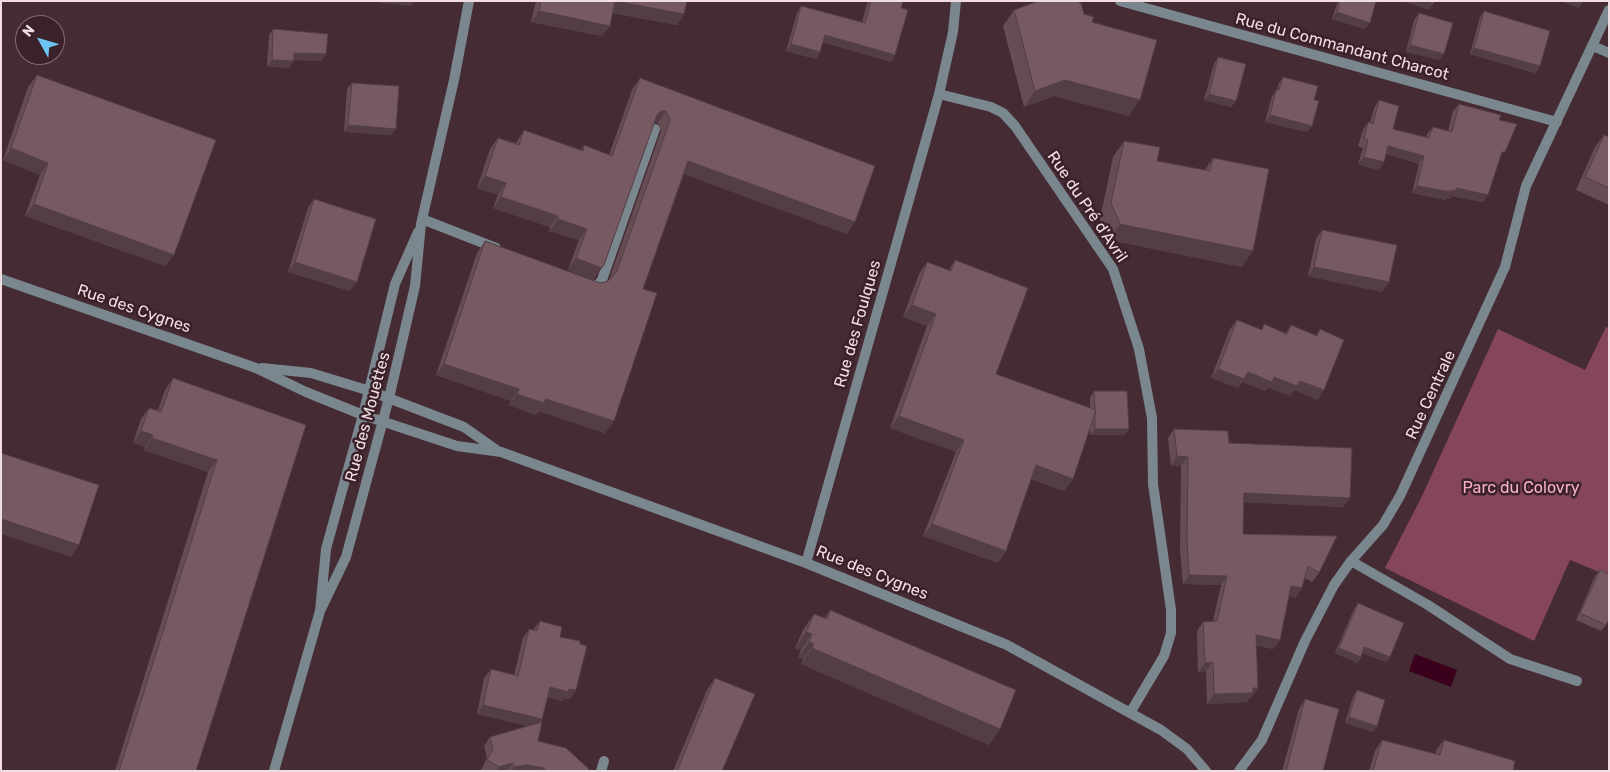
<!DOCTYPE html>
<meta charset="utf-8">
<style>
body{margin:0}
#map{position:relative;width:1610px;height:772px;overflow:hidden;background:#452b33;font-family:Rubik,sans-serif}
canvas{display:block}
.frame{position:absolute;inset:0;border:2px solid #f0dee3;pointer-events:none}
.north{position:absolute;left:15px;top:15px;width:50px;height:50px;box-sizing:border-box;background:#3b2129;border:1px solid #836d73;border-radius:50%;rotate:309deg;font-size:14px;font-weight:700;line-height:20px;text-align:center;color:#f0dee3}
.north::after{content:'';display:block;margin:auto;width:18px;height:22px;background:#6cc3f2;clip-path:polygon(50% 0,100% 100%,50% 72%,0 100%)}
</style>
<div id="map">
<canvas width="1610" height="772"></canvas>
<div class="frame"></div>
<div class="north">N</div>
</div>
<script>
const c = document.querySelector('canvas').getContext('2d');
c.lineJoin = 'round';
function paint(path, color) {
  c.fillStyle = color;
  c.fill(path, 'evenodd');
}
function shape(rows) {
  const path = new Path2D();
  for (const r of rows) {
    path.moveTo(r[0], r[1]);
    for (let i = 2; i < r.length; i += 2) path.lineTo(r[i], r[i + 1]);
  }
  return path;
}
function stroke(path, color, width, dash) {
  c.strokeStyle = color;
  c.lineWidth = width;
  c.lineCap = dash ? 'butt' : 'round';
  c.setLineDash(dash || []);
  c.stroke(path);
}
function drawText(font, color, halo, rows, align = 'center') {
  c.font = font + ' Rubik,sans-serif';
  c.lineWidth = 5;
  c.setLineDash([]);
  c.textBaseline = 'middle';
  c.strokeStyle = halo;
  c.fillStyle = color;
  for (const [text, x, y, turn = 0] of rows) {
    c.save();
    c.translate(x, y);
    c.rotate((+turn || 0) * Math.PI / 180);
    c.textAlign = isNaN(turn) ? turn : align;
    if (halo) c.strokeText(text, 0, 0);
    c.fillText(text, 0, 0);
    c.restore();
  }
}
const green = shape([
 [1606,327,1609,328,1609,576,1570,560,1534,641,1385,568,1422,496,1498,329,1585,370]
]);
const water = shape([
 [1415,654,1457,670,1451,687,1409,671]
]);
const lane = shape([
 [1593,46,1609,53],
 [422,219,496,248],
 [590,286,595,288,602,280,655,129],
 [1351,561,1428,605,1510,659,1577,681]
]);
const street = shape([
 [956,1,953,32,939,94,991,107,1003,113,1015,126,1113,269,1139,349,1152,418,1153,484,1171,610,1171,633,1164,656,1130,713],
 [1120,1,1557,122],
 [1,279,256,368,306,392,363,415,457,446,501,452,806,563,1007,645,1161,730,1187,749,1206,771],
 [262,368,311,373,370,391,464,427,498,451],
 [806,563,939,94],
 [320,611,346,557,389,398,415,286,421,224,454,80,469,1],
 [274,771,320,611,326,549,363,415,395,284,418,232],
 [601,771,604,761],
 [1239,771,1262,740,1305,641,1334,585,1351,561,1383,525,1400,496,1505,267,1526,186,1609,10]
]);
const wall = shape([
 [536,1,687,1,684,14,677,25,612,13,602,36,531,22],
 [868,1,903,1,901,8,895,55,891,62,823,42,820,52,816,59,786,51,797,13,801,6,862,22],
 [1338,1,1376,1,1365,29,1332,19],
 [1014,10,1084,14,1092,22,1129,116,1054,96,1024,107,1003,26],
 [1484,11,1540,66,1535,73,1470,54,1480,17],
 [1419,13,1439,60,1406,52,1414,20],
 [273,29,322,61,294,60,289,68,267,66,269,35],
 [1218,57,1236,101,1231,107,1204,100,1214,64],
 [37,75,174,255,165,266,25,216,40,175,3,160,28,87],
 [1283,77,1314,100,1312,126,1307,132,1265,122,1272,96,1277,90,1279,83],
 [640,78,847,234,684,174,643,289,614,421,605,433,539,411,536,415,509,405,511,401,436,375,477,253,485,241,600,283,608,281,609,280,661,131,658,123,654,122,604,265,593,280,568,270,579,240,549,231,550,227,493,208,498,195,477,188,490,149,498,138,516,143,524,130,581,150,584,145,609,155,632,90],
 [352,83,391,135,344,132,347,89],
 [1379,100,1393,129,1426,138,1427,134,1433,127,1448,131,1453,111,1459,104,1499,120,1500,159,1483,202,1452,196,1450,199,1447,198,1445,200,1412,193,1419,164,1386,154,1384,162,1378,170,1358,164,1363,148,1358,146,1363,130,1368,122,1370,123,1374,108],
 [1604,135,1609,137,1609,205,1576,190,1595,147],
 [1124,141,1157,161,1205,170,1213,158,1242,267,1109,240,1100,219,1113,157],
 [314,199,350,291,288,272,308,208],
 [1322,230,1389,282,1382,292,1308,276,1316,239],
 [955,260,996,374,1090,408,1090,398,1094,391,1129,429,1124,435,1090,435,1090,427,1073,479,1064,491,1031,479,1006,551,998,563,923,536,956,452,890,428,927,326,903,317,919,274,927,262,949,270],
 [1237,320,1261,330,1264,324,1285,334,1291,325,1316,335,1320,329,1318,400,1294,390,1290,396,1268,387,1265,391,1243,382,1238,388,1211,378,1230,329],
 [173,378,306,425,196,771,115,771,208,472,144,450,145,447,133,443,141,419,149,408,158,410,165,390],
 [1174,429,1229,443,1350,498,1343,507,1244,502,1243,534,1337,536,1319,573,1312,582,1305,578,1296,598,1289,596,1280,640,1273,649,1256,645,1258,688,1252,697,1250,697,1247,702,1207,704,1206,671,1198,672,1197,631,1203,622,1213,621,1221,585,1183,584,1180,550,1181,466,1171,466,1168,438],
 [1600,570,1606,625,1601,631,1576,620,1595,576],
 [1358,603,1390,657,1386,662,1362,653,1361,657,1357,663,1335,653,1354,609],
 [830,610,1000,729,989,745,801,664,803,659,798,658,801,650,795,648,803,630,814,614,825,618],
 [540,621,560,637,576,690,570,699,564,698,562,701,548,697,542,719,540,723,538,741,588,771,482,771,481,770,487,758,484,746,490,737,528,726,477,714,484,678,491,669,514,675,523,638,529,629,533,630],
 [715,678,722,771,673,771,707,690],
 [1357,690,1377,726,1373,732,1345,723,1353,697],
 [1305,699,1323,771,1282,771,1299,709],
 [1382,740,1436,754,1436,750,1444,740,1513,771,1369,771,1375,751]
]);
const shadedWall = shape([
 [379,1,414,1,411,6,378,3],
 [615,1,684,14,677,25,607,12],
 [1403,1,1426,1,1433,4,1429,10],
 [1560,1,1584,1,1579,8],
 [539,11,610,26,602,36,531,22],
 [1337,12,1370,23,1365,29,1332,19],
 [825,35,895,55,891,62,821,41],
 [791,44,820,52,816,59,786,51],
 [1410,45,1444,54,1439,60,1406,52],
 [1474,48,1540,66,1535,73,1470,54],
 [294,53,326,54,322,61,290,60],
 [272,60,294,61,289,68,267,66],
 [1065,80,1140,100,1129,116,1054,96,1024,107,1035,91],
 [1209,94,1236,101,1231,107,1204,100],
 [661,111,666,111,658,123,653,122,657,115],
 [1270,115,1312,126,1307,132,1265,122],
 [348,125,396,129,391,135,344,132],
 [1388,146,1424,156,1419,164,1383,153],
 [11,148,48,163,40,175,3,160],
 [1364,157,1384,162,1378,170,1358,164],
 [688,161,855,222,847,234,680,173],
 [485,176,506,183,498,195,477,188],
 [1417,186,1451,190,1456,188,1488,195,1483,202,1452,196,1450,199,1447,198,1445,200,1412,193],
 [501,197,558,216,550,227,493,208],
 [34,204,174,255,165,266,25,216],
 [558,219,587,229,579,240,549,231],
 [1120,224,1253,251,1242,267,1109,240],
 [576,258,604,265,593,280,568,270],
 [295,262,357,282,350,291,288,272],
 [1314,267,1389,282,1382,292,1308,276],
 [912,305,936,314,927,326,903,317],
 [444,364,519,389,511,401,436,375],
 [1218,369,1248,372,1274,377,1300,381,1324,390,1318,400,1294,390,1290,396,1268,387,1265,391,1243,382,1238,388,1211,378],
 [517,394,546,399,614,421,605,433,539,411,536,415,509,405],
 [899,416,964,440,956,452,890,428],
 [1095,429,1129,429,1124,435,1090,435],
 [141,431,153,435,145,447,133,443],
 [152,438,217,460,208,472,144,450],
 [1177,456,1188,457,1181,466,1171,466],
 [1036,465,1073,479,1064,491,1027,477],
 [1244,493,1350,498,1343,507,1237,502],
 [1,519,79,545,71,557,1,534],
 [932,524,1006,551,998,563,923,536],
 [1189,575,1227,576,1221,585,1183,584],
 [1291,586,1302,588,1296,598,1285,595],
 [806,632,812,634,801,650,795,648],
 [1256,635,1280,640,1273,649,1249,644],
 [809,642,814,644,803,659,798,658],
 [1364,647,1390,657,1386,662,1360,652],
 [812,648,1000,729,989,745,801,664],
 [1339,648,1361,657,1357,663,1335,653],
 [1213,662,1206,671,1198,672,1205,663],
 [550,687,569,689,576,690,570,699,564,698,562,701,544,696],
 [1253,688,1258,688,1252,697,1250,697,1247,702,1207,704,1214,694],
 [483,705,542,719,536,728,477,714],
 [1349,717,1377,726,1373,732,1345,723],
 [513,763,507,771,496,771,499,767],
 [527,765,544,768,542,771,512,771,514,767]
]);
const building = shape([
 [541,1,615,1,610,26,539,11,541,1],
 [615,1,687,1,684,14,615,1],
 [871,1,903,1,901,8,908,10,895,55,825,35,820,52,791,44,801,6,865,23,871,1],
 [1038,1,1076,1,1081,3,1084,14,1094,17,1092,22,1157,40,1140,100,1065,80,1035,91,1014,10,1038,1],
 [1340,1,1376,1,1370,23,1337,12,1340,1],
 [1426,1,1434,1,1433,4,1426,1],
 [1484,11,1550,31,1540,66,1474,48,1484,11],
 [1419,13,1453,23,1444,54,1410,45,1419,13],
 [273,29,328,34,326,54,294,53,294,61,272,60,273,29],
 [1218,57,1246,64,1236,101,1209,94,1218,57],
 [37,75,216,140,174,255,34,204,48,163,11,148,37,75],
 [1283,77,1318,86,1314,100,1319,101,1312,126,1270,115,1276,90,1279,90,1283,77],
 [640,78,875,166,855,222,688,161,643,289,657,293,614,421,546,399,544,403,517,394,519,389,444,364,485,241,600,283,608,281,617,271,670,120,666,111,661,111,657,115,604,265,601,268,576,258,587,229,558,219,558,216,501,197,506,183,485,176,498,138,519,145,524,130,583,151,584,145,612,156,640,78],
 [352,83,399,86,396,129,348,125,352,83],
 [1379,100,1399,106,1393,129,1429,138,1433,127,1452,132,1459,104,1501,115,1499,120,1517,124,1505,152,1502,152,1488,195,1456,188,1456,191,1451,190,1451,192,1417,186,1424,156,1388,146,1384,162,1364,157,1368,140,1364,139,1368,122,1373,124,1379,100],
 [1604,135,1609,137,1609,188,1585,177,1604,135],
 [1124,141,1160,147,1157,161,1210,171,1213,158,1269,169,1253,251,1120,224,1111,203,1124,141],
 [314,199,376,219,357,282,295,262,314,199],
 [1322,230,1397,245,1389,282,1314,267,1322,230],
 [955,260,1028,288,996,374,1096,410,1073,479,1036,465,1006,551,932,524,964,440,899,416,936,314,912,305,927,262,951,271,955,260],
 [1237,320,1262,330,1264,324,1287,334,1291,325,1317,336,1320,329,1344,340,1324,390,1300,381,1297,386,1274,377,1272,382,1248,372,1244,379,1218,369,1237,320],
 [173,378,306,425,196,771,119,771,217,460,152,438,153,435,141,431,149,408,161,412,173,378],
 [1094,391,1127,391,1129,429,1095,429,1095,414,1096,410,1095,410,1094,391],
 [1174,429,1228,431,1229,443,1352,448,1350,498,1244,493,1243,534,1337,536,1319,573,1308,566,1302,588,1291,586,1280,640,1256,635,1258,688,1253,688,1253,693,1214,694,1213,662,1205,663,1203,622,1217,621,1227,576,1189,575,1187,540,1188,457,1177,456,1174,429],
 [1,453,99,485,79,545,1,519,1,453],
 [1600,570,1609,574,1609,619,1606,625,1580,613,1600,570],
 [1358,603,1404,623,1390,657,1364,647,1361,657,1339,648,1358,603],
 [830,610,1016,690,1000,729,812,648,814,644,809,642,812,634,806,632,814,614,827,619,830,610],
 [540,621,562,627,560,637,580,641,580,644,587,646,576,690,569,689,568,692,550,687,542,719,483,705,491,669,518,676,529,629,537,631,540,621],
 [715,678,755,694,722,771,677,771,715,678],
 [1357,690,1385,700,1377,726,1349,717,1357,690],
 [1305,699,1339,709,1323,771,1286,771,1305,699],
 [542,722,538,741,566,748,589,769,587,771,547,771,544,768,527,765,514,767,513,763,499,767,487,760,493,749,490,737,542,722],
 [1382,740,1440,755,1444,740,1515,761,1513,771,1373,771,1382,740]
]);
const streetNames = [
 ["Rue du Commandant Charcot",1342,47,15],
 ["Rue du Pré d'Avril",1087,207,56],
 ["Rue des Cygnes",134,309,19],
 ["Rue des Foulques",858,324,-74],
 ["Rue Centrale",1431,395,-65],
 ["Rue des Mouettes",368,417,-75],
 ["Rue des Cygnes",872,573,22]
];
const parkNames = [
 ["Parc du Colovry",1521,488]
];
paint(green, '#85455c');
paint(water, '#3a001c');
stroke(lane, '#7a878f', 10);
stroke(street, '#7a878f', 10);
paint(wall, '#664d54');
paint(shadedWall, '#533e45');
paint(building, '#775962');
stroke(building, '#533e45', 1);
drawText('16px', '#f0dee3', '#3b2129', streetNames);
drawText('16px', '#f7b0c7', '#3b2129', parkNames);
</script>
